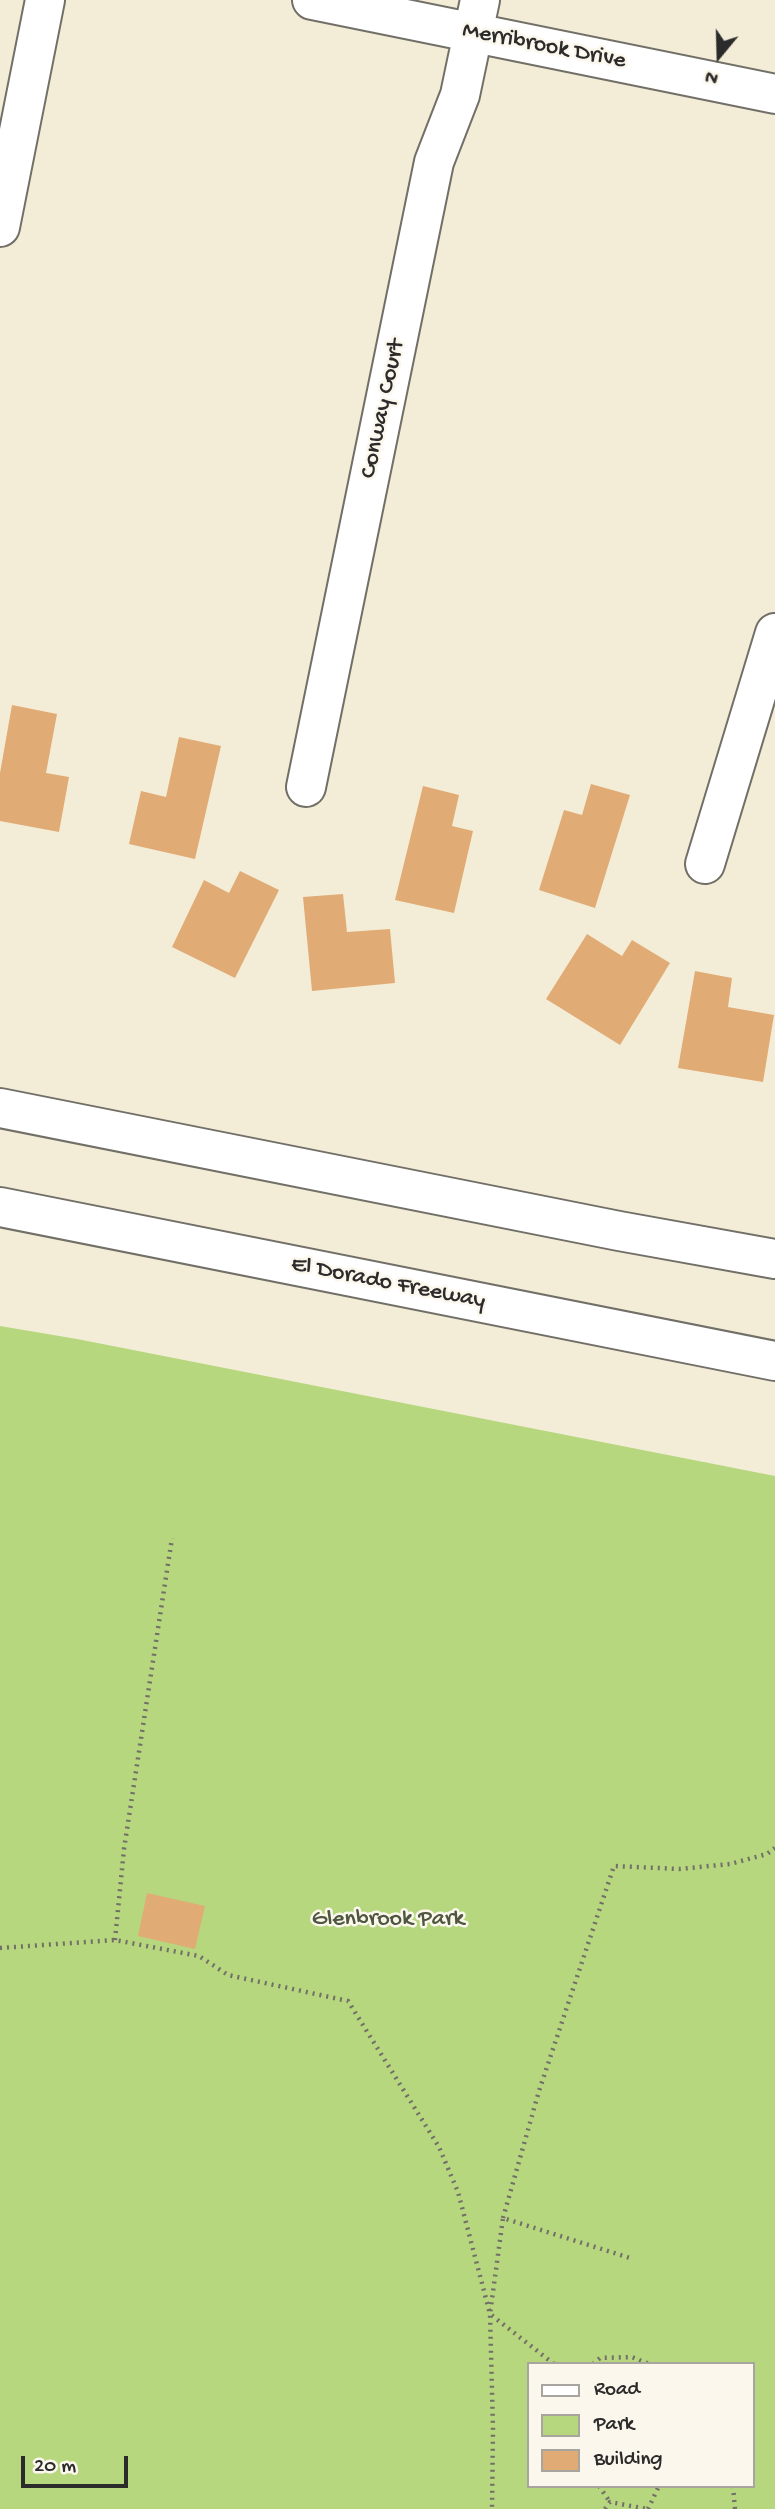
<!DOCTYPE html>
<style>
body{margin:0}
#map{position:relative;width:775px;height:2509px;overflow:hidden;background:#f3edd7;font-family:"Gochi Hand",sans-serif}
canvas{display:block}
.legend{position:absolute;left:527px;top:2362px;width:228px;height:126px;box-sizing:border-box;background:#fbf7ec;border:2px solid #a8a59f;margin:0;padding:9px 12px;list-style:none;font-size:21px;color:#2b2b2b}
.legend li{display:flex;align-items:center;gap:14px;height:35px}
.legend b{width:35px;border:2px solid #a8a59f}
.north{position:absolute;left:684px;top:21px;width:70px;height:70px;-webkit-text-stroke:5px #fbf7ec;paint-order:stroke;rotate:199deg;font-size:19px;font-weight:700;line-height:28px;text-align:center;color:#2b2b2b}
.north::after{content:'';display:block;margin:auto;width:24px;height:32px;background:#2b2b2b;clip-path:polygon(50% 0,100% 100%,50% 72%,0 100%)}
.scale{position:absolute;left:21px;top:2456px;width:107px;height:32px;box-sizing:border-box;border:4px solid #2b2b2b;border-top:0;padding-left:9px;font-size:21px;line-height:24px;white-space:nowrap;color:#2b2b2b;-webkit-text-stroke:5px #fbf7ec;paint-order:stroke}
</style>
<div id="map">
<canvas width="775" height="2509"></canvas>
<ul class="legend">
<li><b style="height:9px;background:#fff"></b>Road</li>
<li><b style="height:19px;background:#b7d77f"></b>Park</li>
<li><b style="height:19px;background:#e1ab75"></b>Building</li>
</ul>
<div class="north">N</div>
<div class="scale">20 m</div>
</div>
<script>
const c = document.querySelector('canvas').getContext('2d');
c.lineJoin = 'round';
function paint(path, color) {
  c.fillStyle = color;
  c.fill(path, 'evenodd');
}
function shape(rows) {
  const path = new Path2D();
  for (const r of rows) {
    path.moveTo(r[0], r[1]);
    for (let i = 2; i < r.length; i += 2) path.lineTo(r[i], r[i + 1]);
  }
  return path;
}
function stroke(path, color, width, dash) {
  c.strokeStyle = color;
  c.lineWidth = width;
  c.lineCap = dash ? 'butt' : 'round';
  c.setLineDash(dash || []);
  c.stroke(path);
}
function drawText(font, color, halo, rows, align = 'center') {
  c.font = font + ' "Gochi Hand",sans-serif';
  c.lineWidth = 5;
  c.setLineDash([]);
  c.textBaseline = 'middle';
  c.strokeStyle = halo;
  c.fillStyle = color;
  for (const [text, x, y, turn = 0] of rows) {
    c.save();
    c.translate(x, y);
    c.rotate((+turn || 0) * Math.PI / 180);
    c.textAlign = isNaN(turn) ? turn : align;
    if (halo) c.strokeText(text, 0, 0);
    c.fillText(text, 0, 0);
    c.restore();
  }
}
const green = shape([
 [0,1326,77,1339,775,1476,775,2509,0,2509],
 [528,2364,752,2364,752,2486,528,2486]
]);
const building = shape([
 [12,705,57,714,46,773,69,777,59,832,0,821,0,773],
 [179,737,221,746,195,859,129,844,141,791,166,797],
 [591,784,630,795,595,908,539,890,564,810,582,815],
 [423,786,459,795,452,826,473,831,454,913,395,900],
 [240,871,279,890,235,978,172,947,204,880,229,893],
 [343,894,347,932,390,929,395,983,312,991,303,897],
 [587,934,622,956,632,940,670,963,620,1045,546,999],
 [695,971,732,978,728,1007,774,1015,763,1082,678,1068],
 [147,1893,205,1906,195,1949,138,1936]
]);
const path = shape([
 [115,1940,124,1849,172,1538],
 [0,1948,115,1940,199,1956,228,1975,348,2001,439,2147,458,2192,490,2314,493,2429,492,2509],
 [503,2218,539,2091,614,1866,679,1869,730,1864,767,1854,775,1848],
 [554,2364,490,2314,503,2218,630,2258],
 [593,2364,600,2358,632,2357,649,2364],
 [599,2486,610,2502],
 [733,2486,735,2509],
 [605,2509,610,2502,647,2509],
 [648,2509,659,2486]
]);
const minor = shape([
 [312,0,775,94],
 [0,227,45,0],
 [306,787,434,162,460,95,480,0],
 [705,864,775,633]
]);
const highway = shape([
 [0,1108,619,1231,775,1259],
 [0,1207,775,1361]
]);
const streetNames = [
 ["Merribrook Drive",544,47,11],
 ["Conway Court",384,409,-78],
 ["El Dorado Freeway",388,1284,11]
];
const parkNames = [
 ["Glenbrook Park",388,1920]
];
paint(green, '#b7d77f');
paint(building, '#e1ab75');
stroke(minor, '#716f67', 42);
stroke(highway, '#716f67', 42);
stroke(path, '#716f67', 4.5, [2, 5]);
stroke(minor, '#fff', 38);
stroke(highway, '#fff', 38);
drawText('24px', '#2b2b2b', '#fbf7ec', streetNames);
drawText('24px', '#4e5640', '#fbf7ec', parkNames);
</script>
